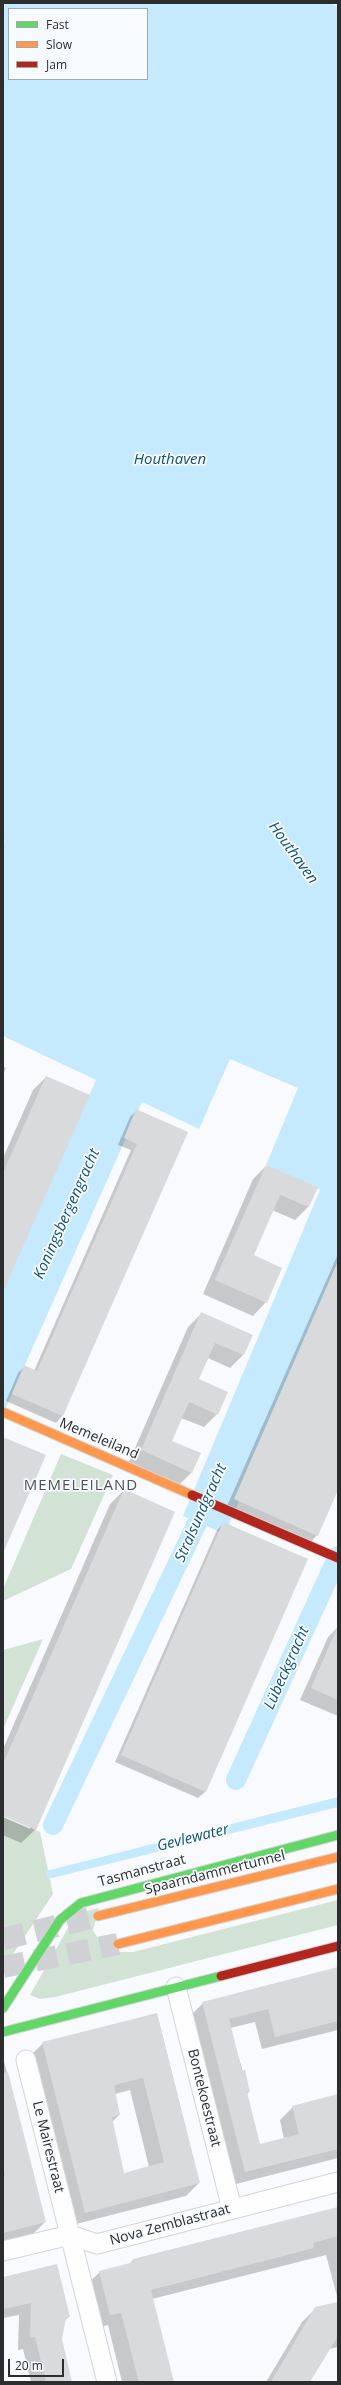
<!DOCTYPE html>
<meta charset="utf-8">
<style>
body{margin:0}
#map{position:relative;width:341px;height:2385px;overflow:hidden;background:#f8fafd;font-family:"Open Sans",sans-serif}
canvas{display:block}
.frame{position:absolute;inset:0;border:4px solid #2b2d2f;pointer-events:none}
.legend{position:absolute;left:8px;top:8px;width:140px;height:72px;box-sizing:border-box;background:#f7fafe;border:1px solid #a5a8ab;margin:0;padding:5px 7px;list-style:none;font-size:12px;color:#2b2d2f}
.legend li{display:flex;align-items:center;gap:8px;height:20px}
.legend b{width:20px;border:1px solid #a5a8ab}
.scale{position:absolute;left:8px;top:2359px;width:56px;height:18px;box-sizing:border-box;border:2px solid #2b2d2f;border-top:0;padding-left:5px;font-size:12px;line-height:14px;white-space:nowrap;color:#2b2d2f;-webkit-text-stroke:3px #f7fafe;paint-order:stroke}
</style>
<div id="map">
<canvas width="341" height="2385"></canvas>
<div class="frame"></div>
<ul class="legend">
<li><b style="height:5px;background:#63d668"></b>Fast</li>
<li><b style="height:5px;background:#ff974d"></b>Slow</li>
<li><b style="height:5px;background:#b3261e"></b>Jam</li>
</ul>
<div class="scale">20 m</div>
</div>
<script>
const c = document.querySelector('canvas').getContext('2d');
c.lineJoin = 'round';
function paint(path, color) {
  c.fillStyle = color;
  c.fill(path, 'evenodd');
}
function shape(rows) {
  const path = new Path2D();
  for (const r of rows) {
    path.moveTo(r[0], r[1]);
    for (let i = 2; i < r.length; i += 2) path.lineTo(r[i], r[i + 1]);
  }
  return path;
}
function stroke(path, color, width, dash) {
  c.strokeStyle = color;
  c.lineWidth = width;
  c.lineCap = dash ? 'butt' : 'round';
  c.setLineDash(dash || []);
  c.stroke(path);
}
function drawText(font, color, halo, rows, align = 'center') {
  c.font = font + ' "Open Sans",sans-serif';
  c.lineWidth = 3.5;
  c.setLineDash([]);
  c.textBaseline = 'middle';
  c.strokeStyle = halo;
  c.fillStyle = color;
  for (const [text, x, y, turn = 0] of rows) {
    c.save();
    c.translate(x, y);
    c.rotate((+turn || 0) * Math.PI / 180);
    c.textAlign = isNaN(turn) ? turn : align;
    if (halo) c.strokeText(text, 0, 0);
    c.fillText(text, 0, 0);
    c.restore();
  }
}
const green = shape([
 [61,1454,113,1475,71,1569,3,1601,3,1589],
 [43,1639,3,1729,3,1650],
 [3,1817,40,1832,53,1894,3,1969],
 [338,1900,338,1925,55,1997,40,1999,30,1995,73,1919,83,1912,99,1908,93,1930,97,1937,114,1952,133,1952]
]);
const water = shape([
 [3,3,329,3,338,7,338,1267,225,1534,183,1516,320,1190,266,1165,298,1088,230,1059,199,1129,142,1102,3,1414,3,1290,96,1080,3,1036,3,846,5,841,3,840],
 [9,9,147,9,147,79,9,79],
 [338,1797,338,1807,48,1879,46,1871]
]);
const shadow = shape([
 [3,1066,6,1068,3,1074],
 [46,1077,3,1290,3,1158,33,1090],
 [136,1111,187,1133,62,1416,56,1423,6,1401,18,1373,24,1367,34,1371,131,1150,118,1145,130,1117],
 [266,1166,317,1188,308,1207,295,1220,272,1210,253,1256,266,1302,253,1316,203,1294,253,1179],
 [338,1254,338,1488,317,1535,311,1542,227,1506],
 [202,1313,243,1355,230,1368,208,1358,198,1379,217,1414,204,1427,181,1418,171,1441,192,1472,178,1486,128,1464,188,1327],
 [124,1490,174,1512,35,1830,21,1843,3,1835,3,1817,30,1829,30,1827,3,1815,3,1749,110,1504],
 [224,1523,307,1559,205,1792,198,1798,115,1762,217,1530],
 [338,1627,338,1716,300,1700,328,1637],
 [338,1969,338,2030,262,2049,255,2022,230,2028,249,2092,247,2094,259,2145,284,2139,280,2120,293,2107,338,2095,338,2158,232,2185,190,2016,203,2003],
 [157,2014,199,2183,186,2196,72,2225,30,2056,43,2043],
 [130,2090,149,2167,124,2174,112,2122,119,2115,115,2094],
 [3,2057,45,2222,32,2235,3,2242],
 [338,2208,338,2300,326,2255,152,2299,173,2382,122,2382,108,2325,97,2328,86,2285,100,2272,128,2265,133,2260],
 [3,2279,68,2317,65,2321,61,2339,71,2382,31,2382,23,2349,18,2350,19,2315,3,2318],
 [338,2303,338,2347,329,2349,309,2382,266,2382,302,2322,316,2308]
]);
const canal = shape([
 [236,1780,338,1556],
 [53,1825,209,1498]
]);
const building = shape([
 [46,1076,90,1095,3,1292,3,1173],
 [136,1109,188,1132,63,1416,12,1394,24,1365,37,1371,137,1144,124,1138],
 [266,1165,318,1187,309,1207,280,1195,254,1255,282,1268,267,1303,215,1280],
 [338,1261,338,1490,318,1536,234,1499],
 [201,1312,253,1335,244,1355,215,1343,199,1379,228,1392,218,1415,189,1402,172,1441,201,1453,192,1473,141,1450],
 [3,1437,46,1455,3,1553],
 [124,1489,175,1512,36,1830,3,1816,3,1764],
 [223,1522,308,1559,206,1792,121,1755],
 [338,1626,338,1700,311,1688],
 [338,1967,338,2021,275,2037,268,2009,229,2019,242,2071,245,2070,250,2092,247,2092,260,2144,299,2134,292,2106,338,2094,338,2149,245,2172,202,2002],
 [157,2013,200,2183,85,2213,42,2042],
 [143,2078,164,2162,124,2173,112,2117,120,2115,114,2085],
 [8,2072,46,2222,3,2233,3,2177,5,2176,3,2166,3,2073],
 [338,2207,338,2236,313,2243,314,2248,151,2290,174,2382,139,2382,121,2313,110,2315,99,2271,134,2262,133,2259],
 [57,2264,70,2317,66,2318,62,2339,72,2382,46,2382,35,2337,30,2338,31,2303,3,2309,3,2277],
 [338,2302,338,2336,310,2382,271,2382,315,2307]
]);
const highwayTunnel = shape([
 [3,1939,98,1916],
 [3,1967,118,1944]
]);
const street = shape([
 [176,1987,232,2209],
 [26,2060,107,2382],
 [3,2251,70,2235,97,2244,338,2182]
]);
const fast = shape([
 [3,2008,60,1920,81,1903,338,1835],
 [3,2032,221,1976]
]);
const slow = shape([
 [3,1412,192,1495],
 [98,1916,338,1857],
 [118,1944,338,1889]
]);
const jam = shape([
 [192,1495,338,1558],
 [221,1976,338,1946]
]);
const streetNames = [
 ["Memeleiland",99,1439,23],
 ["Tasmanstraat",142,1871,-15],
 ["Spaarndammertunnel",215,1873,-14],
 ["Bontekoestraat",204,2098,76],
 ["Le Mairestraat",48,2147,76],
 ["Nova Zemblastraat",170,2225,-15]
];
const waterNames = [
 ["Houthaven",170,460],
 ["Houthaven",293,853,54],
 ["Koningsbergengracht",67,1214,-66],
 ["Stralsundgracht",201,1513,-66],
 ["Lübeckgracht",287,1668,-66],
 ["Gevlewater",193,1838,-14]
];
const neighbourhoodNames = [
 ["MEMELEILAND",81,1486]
];
paint(green, '#d2e2d5');
paint(water, '#c6eafd');
paint(shadow, '#0003');
stroke(canal, '#c6eafd', 20);
paint(building, '#d8dadc');
stroke(highwayTunnel, '#cfd1d4', 22, [22, 11]);
stroke(street, '#d4d5d8', 21);
stroke(fast, '#d4d5d8', 11);
stroke(slow, '#d4d5d8', 11);
stroke(jam, '#d4d5d8', 11);
stroke(street, '#fefeff', 19);
stroke(fast, '#63d668', 9);
stroke(slow, '#ff974d', 9);
stroke(jam, '#b3261e', 9);
drawText('14px', '#2b2d2f', '#f7fafe', streetNames);
drawText('italic 15px', '#10526c', '#f7fafe', waterNames);
c.letterSpacing = '1px';
drawText('15px', '#4f5358', '#f7fafe', neighbourhoodNames);
c.letterSpacing = '0px';
</script>
